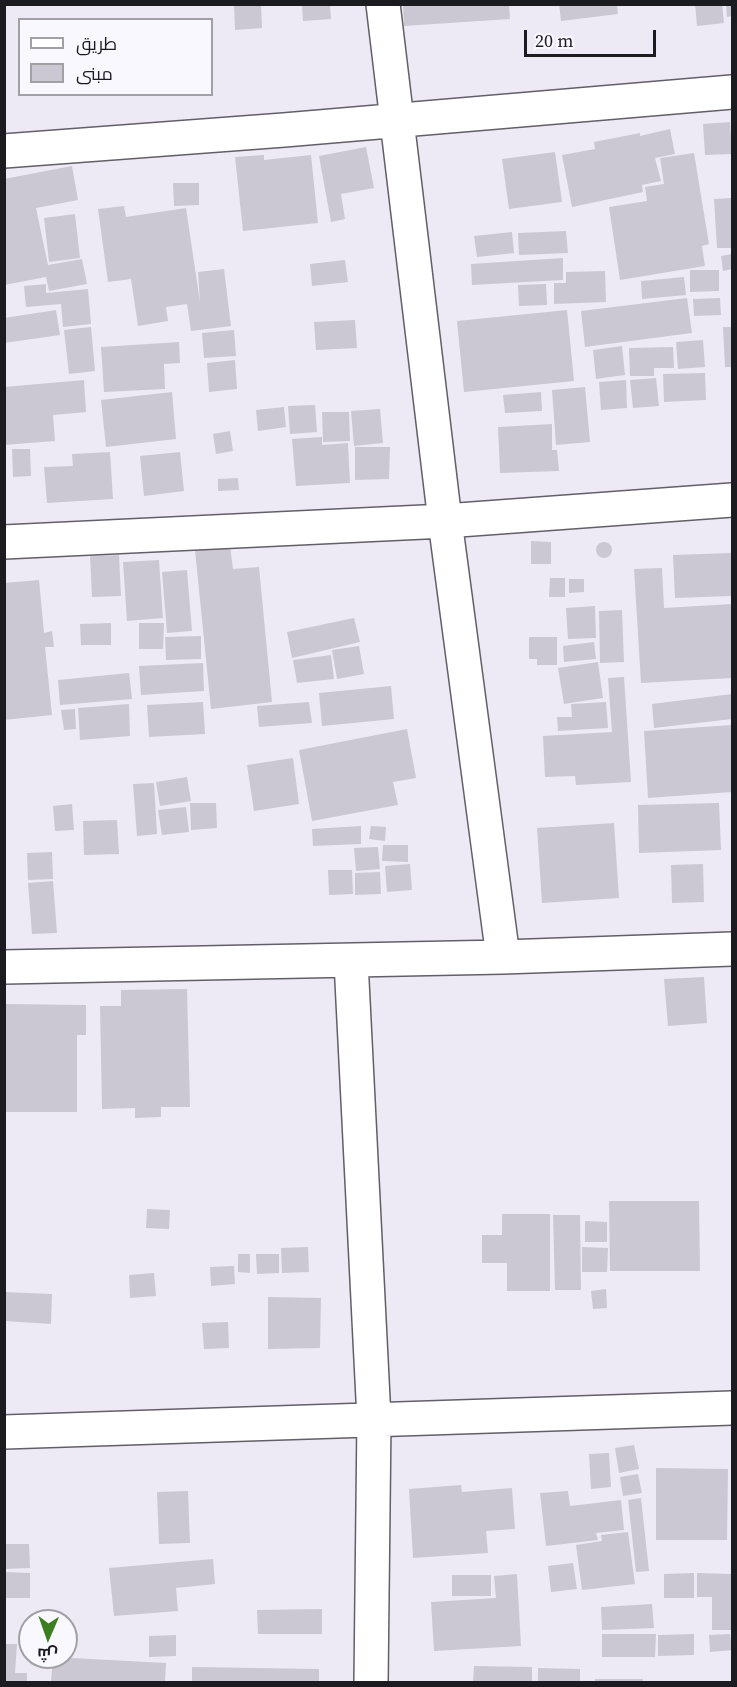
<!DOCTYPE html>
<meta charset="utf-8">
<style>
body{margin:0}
#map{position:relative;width:737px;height:1687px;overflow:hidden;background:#edeaf5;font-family:"Source Serif 4",Cairo,serif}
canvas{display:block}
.frame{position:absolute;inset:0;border:6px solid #1c1b1f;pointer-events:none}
.legend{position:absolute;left:18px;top:18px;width:195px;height:78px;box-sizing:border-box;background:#faf8ff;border:2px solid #a1a0a5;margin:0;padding:8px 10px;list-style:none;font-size:18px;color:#1c1b1f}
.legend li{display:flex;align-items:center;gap:12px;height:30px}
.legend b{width:30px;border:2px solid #a1a0a5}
.north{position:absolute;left:18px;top:1609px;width:60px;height:60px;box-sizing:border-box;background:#faf8ff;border:2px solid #a1a0a5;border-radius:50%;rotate:182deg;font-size:16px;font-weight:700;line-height:24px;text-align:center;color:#1c1b1f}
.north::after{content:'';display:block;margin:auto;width:21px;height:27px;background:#3c7f20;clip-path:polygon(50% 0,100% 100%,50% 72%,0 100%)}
.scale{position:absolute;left:524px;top:30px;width:132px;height:27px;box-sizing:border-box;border:3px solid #1c1b1f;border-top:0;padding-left:8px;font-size:18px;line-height:21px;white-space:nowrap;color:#1c1b1f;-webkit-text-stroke:4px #faf8ff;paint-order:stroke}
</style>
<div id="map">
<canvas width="737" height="1687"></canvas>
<div class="frame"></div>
<ul class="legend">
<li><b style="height:8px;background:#fff"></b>طريق</li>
<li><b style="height:16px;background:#cbc8d3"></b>مبنى</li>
</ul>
<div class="north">ش</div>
<div class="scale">20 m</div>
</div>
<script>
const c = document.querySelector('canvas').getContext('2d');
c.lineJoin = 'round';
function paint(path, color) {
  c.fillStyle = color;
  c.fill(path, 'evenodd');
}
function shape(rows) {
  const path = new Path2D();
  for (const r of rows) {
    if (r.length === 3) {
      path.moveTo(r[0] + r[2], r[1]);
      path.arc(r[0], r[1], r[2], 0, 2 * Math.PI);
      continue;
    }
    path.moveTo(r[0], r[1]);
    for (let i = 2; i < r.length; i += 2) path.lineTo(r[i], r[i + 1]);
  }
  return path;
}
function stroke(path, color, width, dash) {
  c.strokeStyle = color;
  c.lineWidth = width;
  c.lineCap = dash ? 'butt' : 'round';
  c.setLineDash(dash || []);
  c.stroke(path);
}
const building = shape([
 [261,4,262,28,235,30,234,5],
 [302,4,330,4,331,19,303,21],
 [403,4,509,4,510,19,404,26],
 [559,4,617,4,618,14,561,21],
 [695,4,722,4,724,23,697,26],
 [726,4,732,4,732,16,727,17],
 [730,122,732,154,705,155,703,124],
 [670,129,675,154,655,158,661,181,642,185,643,192,572,207,562,155,595,149,594,142,640,133,640,136],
 [366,147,374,188,341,194,345,219,331,222,319,156],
 [555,152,562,202,509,209,502,159],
 [694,153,709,244,702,246,705,266,620,280,609,207,647,201,645,187,664,184,660,158],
 [264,155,264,160,311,155,318,223,243,231,235,157],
 [72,166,78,200,36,208,48,265,82,259,87,284,49,291,46,277,4,285,4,179],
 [173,183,199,183,199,205,174,206],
 [732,198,732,248,717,248,714,199],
 [124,206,126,217,186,208,200,302,198,272,224,269,231,326,191,331,187,304,166,307,168,321,138,326,131,279,108,282,98,209],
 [75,214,80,258,49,262,44,218],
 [566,231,568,253,519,255,518,233],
 [512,232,514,253,477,257,474,236],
 [732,254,732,269,723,271,721,256],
 [563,258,563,280,472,285,471,264],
 [345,260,348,282,312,286,310,264],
 [690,270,719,270,719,291,690,292],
 [605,271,606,302,554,304,554,283,566,283,566,272],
 [684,277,686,295,642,299,641,281],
 [46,284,46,293,88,289,91,324,63,327,61,304,26,307,24,286],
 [546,284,547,305,519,306,518,285],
 [687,298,692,333,585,347,581,311],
 [720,298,721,315,694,316,693,299],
 [56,310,60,335,4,343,4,318],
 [567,310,574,381,464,392,457,321],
 [355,320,357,348,316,350,314,322],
 [91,327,95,371,69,374,64,330],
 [723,327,732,327,732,367,725,367],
 [234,330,236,356,204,358,202,333],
 [703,340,705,367,678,369,676,342],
 [179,342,180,363,164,364,165,389,104,392,101,347],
 [622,346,625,375,596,379,593,350],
 [673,347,674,368,654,368,654,376,630,376,629,348],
 [235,360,237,389,209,392,207,363],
 [705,373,706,400,664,402,663,374],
 [656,378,659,406,633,408,630,380],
 [84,380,86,412,53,415,55,441,4,445,4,387],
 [626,380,627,408,601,410,599,382],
 [585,387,590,442,556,445,552,390],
 [172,392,176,439,106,447,101,400],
 [541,392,542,411,505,413,503,395],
 [315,405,317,432,290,434,288,406],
 [284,407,286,427,258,431,256,410],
 [380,409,383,443,354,446,351,411],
 [322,412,349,412,350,441,323,442],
 [552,424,552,450,557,450,559,471,500,473,498,427],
 [230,431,233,451,216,454,213,434],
 [322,437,322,445,348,443,350,483,296,486,292,439],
 [355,447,390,447,389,479,355,480],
 [12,449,30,449,31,476,13,477],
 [110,452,113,499,47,503,44,467,73,466,72,454],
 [180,452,184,491,144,496,140,456],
 [238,478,239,490,218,491,218,479],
 [531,541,551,542,551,564,531,564],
 [604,550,8],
 [230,546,233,569,259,567,272,702,211,709,195,550],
 [732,553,732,596,675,598,673,555],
 [119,555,121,596,92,597,90,556],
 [159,560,163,618,127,621,123,562],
 [662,568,664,608,732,604,732,678,641,683,634,569],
 [187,570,192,631,167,633,162,572],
 [550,578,565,578,565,597,549,597],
 [569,579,584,579,584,592,569,593],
 [39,580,44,633,52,631,54,647,45,647,52,715,4,720,4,583],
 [595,606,596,638,568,639,566,608],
 [622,610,624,662,600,663,599,611],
 [354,618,360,642,292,658,287,632],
 [111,623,111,645,81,645,80,624],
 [139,623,164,623,163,649,139,649],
 [201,636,201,659,166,660,165,637],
 [529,637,557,637,557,665,537,665,537,659,529,659],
 [594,642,596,659,564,662,563,646],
 [359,646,364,674,337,679,332,650],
 [331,655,334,679,297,683,293,660],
 [598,662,603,698,564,704,558,668],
 [203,663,204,691,141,695,139,666],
 [129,673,132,699,60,705,58,680],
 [624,677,631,782,576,785,575,776,545,777,543,736,612,732,608,678],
 [391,686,394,719,322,726,319,693],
 [732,694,732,719,654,728,652,704],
 [203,702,205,734,149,737,147,705],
 [309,702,312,723,259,727,257,706],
 [606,702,608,728,558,731,557,717,572,717,571,704],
 [129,704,130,736,80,740,78,708],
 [75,709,76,729,64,730,61,710],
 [732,725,732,792,648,798,644,731],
 [407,729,416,778,393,782,398,805,312,821,299,750],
 [293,758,299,804,254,811,247,765],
 [187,777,191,801,160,806,156,782],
 [154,783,157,834,137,836,133,784],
 [190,803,216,803,217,828,191,830],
 [719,803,721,850,639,853,638,805],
 [72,804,74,830,55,831,53,806],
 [186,807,189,832,162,835,158,810],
 [117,820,119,854,84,855,83,821],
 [614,823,619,898,542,903,537,828],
 [361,826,361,844,313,846,312,829],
 [371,826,386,827,385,841,369,839],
 [383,845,408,845,408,862,382,861],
 [378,847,380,869,356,871,354,848],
 [52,852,53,879,28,880,27,853],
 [410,864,412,890,387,892,385,866],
 [703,864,704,902,672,903,671,865],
 [328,870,352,870,353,894,329,895],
 [380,872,381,894,355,895,355,873],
 [53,881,57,933,32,934,28,883],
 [704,977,707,1023,668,1026,664,979],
 [187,989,190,1107,161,1107,161,1117,135,1118,135,1108,102,1109,100,1006,121,1006,121,990],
 [4,1004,86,1005,86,1035,77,1035,77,1112,4,1112],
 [609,1201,699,1201,700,1271,610,1271],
 [147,1209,170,1210,169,1229,146,1228],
 [502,1214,550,1214,550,1291,507,1291,507,1263,482,1263,482,1235,502,1235],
 [553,1215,580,1215,581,1290,555,1290],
 [585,1221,607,1222,607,1242,585,1242],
 [308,1247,309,1272,282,1273,281,1248],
 [582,1247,608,1248,607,1272,582,1272],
 [238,1254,250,1254,250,1273,238,1272],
 [256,1254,279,1254,279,1273,257,1274],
 [234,1266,235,1284,211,1286,210,1267],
 [154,1273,156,1296,130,1298,129,1275],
 [606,1289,607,1308,593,1309,591,1291],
 [4,1292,52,1294,51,1324,4,1321],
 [268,1297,321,1298,320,1348,268,1349],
 [228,1322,229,1348,204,1349,202,1323],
 [634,1445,639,1469,619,1473,615,1448],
 [609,1453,611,1487,591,1489,589,1454],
 [656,1468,728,1469,727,1540,656,1540],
 [638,1474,642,1493,623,1496,620,1477],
 [461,1485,462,1492,512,1488,515,1529,486,1531,488,1553,413,1558,409,1489],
 [188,1491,190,1543,159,1544,157,1492],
 [568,1491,570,1506,621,1500,624,1530,596,1533,598,1540,546,1546,540,1493],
 [641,1498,649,1571,636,1572,628,1500],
 [628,1532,635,1584,582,1590,576,1545,602,1541,601,1535],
 [4,1544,29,1544,30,1568,4,1569],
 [213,1559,215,1584,176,1588,178,1611,114,1616,109,1568],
 [573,1563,577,1589,551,1592,548,1566],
 [4,1572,30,1573,30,1598,4,1598],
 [694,1573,694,1598,664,1598,664,1574],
 [697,1573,732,1574,732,1630,712,1630,712,1597,697,1597],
 [517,1574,521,1646,434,1651,431,1602,496,1598,494,1576],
 [452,1575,491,1575,491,1596,452,1596],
 [652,1604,654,1628,602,1630,601,1607],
 [322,1609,322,1634,258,1634,257,1610],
 [602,1634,656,1634,655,1657,602,1657],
 [694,1634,694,1655,658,1656,658,1635],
 [730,1634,732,1650,710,1652,709,1635],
 [176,1635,176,1656,149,1657,149,1636],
 [4,1644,17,1644,15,1673,27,1673,27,1682,4,1682],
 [53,1657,166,1663,165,1682,51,1682],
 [474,1666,532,1667,532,1682,473,1682],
 [192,1667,319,1669,319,1682,192,1682],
 [538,1668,580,1669,580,1682,538,1682],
 [595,1679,643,1679,643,1682,595,1682]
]);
const minor = shape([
 [383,4,445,521,503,957],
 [4,151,284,130,732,92],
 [4,542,445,521,732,500],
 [351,961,374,1419,371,1682],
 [4,967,503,957,732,949],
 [4,1432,732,1408]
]);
paint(building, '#cbc8d3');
stroke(minor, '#635f69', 36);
stroke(minor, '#fff', 33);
</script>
